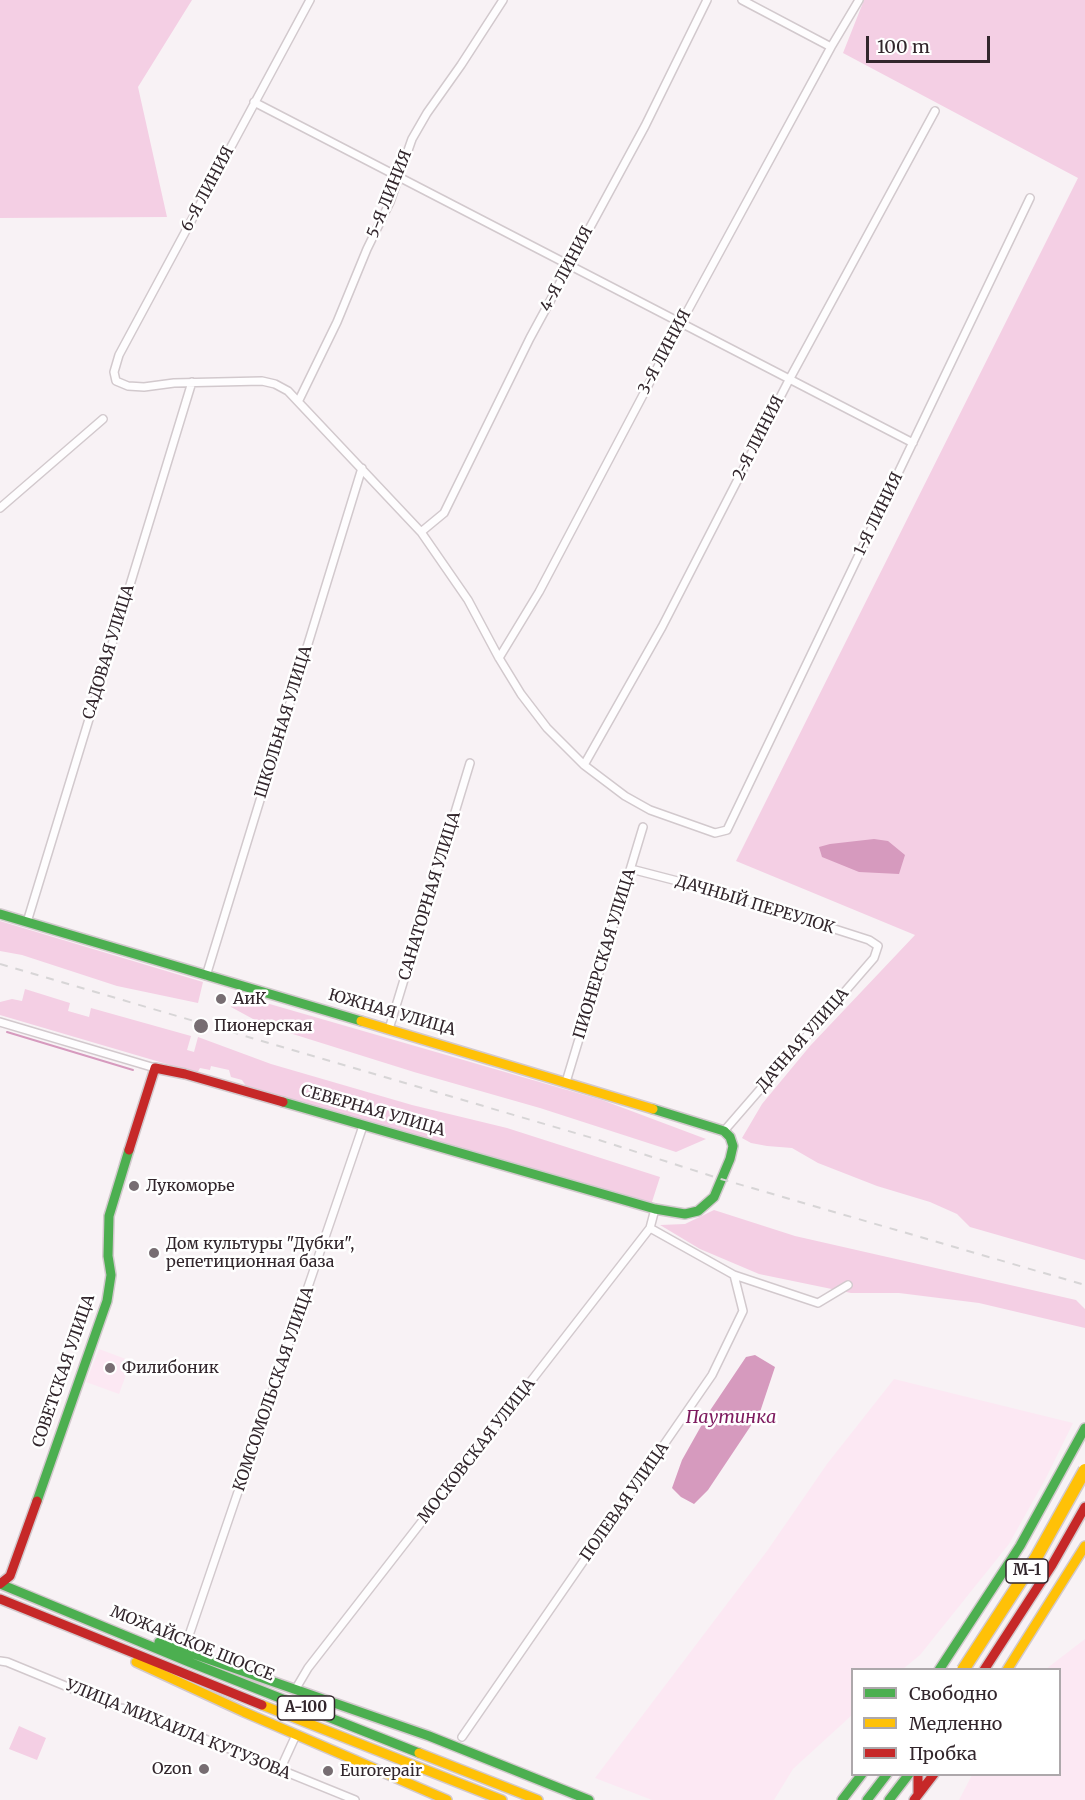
<!DOCTYPE html>
<meta charset="utf-8">
<style>
body{margin:0}
#map{position:relative;width:1085px;height:1800px;overflow:hidden;background:#f8f2f5;font-family:Merriweather,serif}
canvas{display:block}
.legend{position:absolute;left:851px;top:1668px;width:210px;height:108px;box-sizing:border-box;background:#fff;border:2px solid #ada8ab;margin:0;padding:8px 10px;list-style:none;font-size:18px;color:#32262c}
.legend li{display:flex;align-items:center;gap:12px;height:30px}
.legend b{width:30px;border:2px solid #ada8ab}
.scale{position:absolute;left:866px;top:36px;width:124px;height:27px;box-sizing:border-box;border:3px solid #32262c;border-top:0;padding-left:8px;font-size:18px;line-height:21px;white-space:nowrap;color:#32262c;-webkit-text-stroke:4px #fff;paint-order:stroke}
</style>
<div id="map">
<canvas width="1085" height="1800"></canvas>
<ul class="legend">
<li><b style="height:8px;background:#4caf50"></b>Свободно</li>
<li><b style="height:8px;background:#ffc107"></b>Медленно</li>
<li><b style="height:8px;background:#c62828"></b>Пробка</li>
</ul>
<div class="scale">100 m</div>
</div>
<script>
const c = document.querySelector('canvas').getContext('2d');
c.lineJoin = 'round';
function paint(path, color) {
  c.fillStyle = color;
  c.fill(path, 'evenodd');
}
function shape(rows) {
  const path = new Path2D();
  for (const r of rows) {
    path.moveTo(r[0], r[1]);
    for (let i = 2; i < r.length; i += 2) path.lineTo(r[i], r[i + 1]);
  }
  return path;
}
function stroke(path, color, width, dash) {
  c.strokeStyle = color;
  c.lineWidth = width;
  c.lineCap = dash ? 'butt' : 'round';
  c.setLineDash(dash || []);
  c.stroke(path);
}
function drawText(font, color, halo, rows, align = 'center') {
  c.font = font + ' Merriweather,serif';
  c.lineWidth = 5;
  c.setLineDash([]);
  c.textBaseline = 'middle';
  c.strokeStyle = halo;
  c.fillStyle = color;
  for (const [text, x, y, turn = 0] of rows) {
    c.save();
    c.translate(x, y);
    c.rotate((+turn || 0) * Math.PI / 180);
    c.textAlign = isNaN(turn) ? turn : align;
    if (halo) c.strokeText(text, 0, 0);
    c.fillText(text, 0, 0);
    c.restore();
  }
}
const built = shape([
 [99,1349,131,1361,119,1394,86,1382],
 [894,1379,1073,1423,1046,1478,1009,1544,920,1655,903,1669,852,1670,852,1715,793,1769,774,1800,652,1800,595,1778,767,1551,827,1464],
 [1085,1639,1085,1800,959,1800,972,1775,1060,1774,1060,1670,1046,1669]
]);
const green = shape([
 [0,0,192,0,138,87,167,217,0,218],
 [864,0,1085,0,1085,1260,970,1227,957,1214,930,1202,877,1186,818,1163,792,1148,767,1146,751,1143,742,1138,762,1104,810,1046,915,935,736,861,1078,178,843,53],
 [0,921,203,982,198,1003,117,986,22,955,0,951],
 [25,989,70,1003,68,1011,89,1017,91,1008,191,1036,187,1050,194,1052,198,1037,271,1064,412,1105,507,1128,660,1177,651,1205,248,1089,242,1080,231,1077,229,1070,211,1066,210,1070,200,1068,196,1075,170,1065,0,1015,0,1002,12,999,22,1001],
 [235,994,602,1100,706,1139,676,1152,540,1108,414,1072,264,1025,231,1007],
 [714,1210,795,1236,1076,1300,1085,1309,1085,1328,979,1303,899,1293,851,1293,759,1274,700,1249,660,1225,685,1224],
 [19,1726,46,1738,37,1760,9,1749]
]);
const water = shape([
 [874,839,888,841,905,855,899,874,859,872,822,857,819,847,830,844],
 [755,1355,775,1367,760,1412,708,1490,694,1504,681,1497,672,1488,682,1460,709,1412,746,1357]
]);
const stream = shape([
 [7,1032,133,1070]
]);
const street = shape([
 [310,0,119,355,114,372,116,381,128,386,144,387,174,383,262,381,275,384,288,391,421,532,468,600,499,658,521,694,547,728,584,765,625,796,650,810,715,833,727,830,1030,198],
 [742,0,831,47],
 [254,102,913,443],
 [299,400,337,322,367,249,390,202,412,139,427,113,461,65,503,0],
 [0,508,103,419],
 [421,532,444,513,530,338,645,126,707,0],
 [499,658,539,592,681,323,831,47,859,0],
 [584,765,662,627,789,380,935,111],
 [631,869,716,891,869,940,878,946,874,958,724,1131],
 [27,922,192,382],
 [206,976,362,468],
 [0,1022,155,1068],
 [389,1029,470,763],
 [566,1082,643,827],
 [734,1275,818,1303,848,1285],
 [184,1650,363,1126],
 [0,1661,7,1662,119,1708,131,1709,355,1800],
 [295,1690,308,1668,650,1228,655,1209],
 [462,1737,712,1375,743,1311,734,1275,650,1228],
 [280,1770,296,1735]
]);
const fast = shape([
 [0,914,361,1021],
 [283,1102,655,1209,685,1214,698,1211,714,1197,730,1159,733,1146,730,1137,724,1131,653,1109],
 [37,1501,107,1301,111,1275,108,1256,109,1216,129,1150],
 [0,1584,189,1662,419,1753],
 [159,1642,429,1736,589,1800],
 [939,1670,1020,1546,1085,1428],
 [842,1800,862,1774],
 [867,1800,887,1774],
 [889,1800,909,1774]
]);
const slow = shape([
 [361,1021,653,1109],
 [136,1662,244,1712,447,1800],
 [1007,1670,1085,1546],
 [262,1705,502,1800],
 [419,1753,538,1800]
]);
const jam = shape([
 [129,1150,155,1068,185,1074,283,1102],
 [0,1584,10,1576,37,1501],
 [0,1599,262,1705],
 [984,1670,1052,1565,1085,1507],
 [918,1774,918,1794],
 [914,1800,934,1774]
]);
const rail = shape([
 [0,964,599,1140,721,1179,1085,1285]
]);
const slowBridge = shape([
 [963,1670,1037,1556,1085,1470]
]);
const markers = [
 [221,999,6,"#776d72"],
 [201,1026,8,"#776d72"],
 [134,1186,6,"#776d72"],
 [154,1253,6,"#776d72"],
 [110,1368,6,"#776d72"],
 [204,1769,6,"#776d72"],
 [328,1771,6,"#776d72"]
];
const shields = [
 [1027,1571,42],
 [306,1708,57]
];
const shieldNames = [
 ["М-1",1027,1571],
 ["А-100",306,1708]
];
const streetNames = [
 ["6-Я ЛИНИЯ",208,189,-62],
 ["5-Я ЛИНИЯ",390,194,-68],
 ["4-Я ЛИНИЯ",567,269,-62],
 ["3-Я ЛИНИЯ",665,352,-62],
 ["2-Я ЛИНИЯ",759,438,-63],
 ["1-Я ЛИНИЯ",879,514,-64],
 ["САДОВАЯ УЛИЦА",109,652,-73],
 ["ШКОЛЬНАЯ УЛИЦА",284,722,-73],
 ["САНАТОРНАЯ УЛИЦА",430,896,-73],
 ["ДАЧНЫЙ ПЕРЕУЛОК",755,905,17],
 ["ПИОНЕРСКАЯ УЛИЦА",605,954,-73],
 ["ЮЖНАЯ УЛИЦА",392,1013,16],
 ["ДАЧНАЯ УЛИЦА",803,1040,-49],
 ["СЕВЕРНАЯ УЛИЦА",373,1111,16],
 ["СОВЕТСКАЯ УЛИЦА",64,1371,-71],
 ["КОМСОМОЛЬСКАЯ УЛИЦА",274,1389,-71],
 ["МОСКОВСКАЯ УЛИЦА",477,1451,-52],
 ["ПОЛЕВАЯ УЛИЦА",625,1502,-55],
 ["МОЖАЙСКОЕ ШОССЕ",192,1644,22],
 ["УЛИЦА МИХАИЛА КУТУЗОВА",178,1730,22]
];
const poiNames = [
 ["АиК",233,999],
 ["Пионерская",214,1026],
 ["Лукоморье",146,1186],
 ["Дом культуры \"Дубки\",",166,1244],
 ["репетиционная база",166,1262],
 ["Филибоник",122,1368],
 ["Ozon",192,1769,"right"],
 ["Eurorepair",340,1771]
];
const waterNames = [
 ["Паутинка",731,1418]
];
paint(built, '#fce8f3');
paint(green, '#f4cfe4');
paint(water, '#d69abe');
stroke(stream, '#d69abe', 2);
stroke(street, '#d2c9cd', 10);
stroke(fast, '#d2c9cd', 12);
stroke(slow, '#d2c9cd', 12);
stroke(jam, '#d2c9cd', 12);
stroke(street, '#fefdfe', 7);
stroke(fast, '#4caf50', 9);
stroke(slow, '#ffc107', 9);
stroke(jam, '#c62828', 9);
stroke(rail, '#d7d5d6', 2, [8, 8]);
stroke(slowBridge, '#d2c9cd', 15, []);
stroke(slowBridge, '#ffc107', 12);
for (const [x, y, r, color] of markers) {
  const dot = new Path2D();
  dot.arc(x, y, r, 0, 2 * Math.PI);
  c.fillStyle = color;
  c.fill(dot);
  stroke(dot, '#fff', 2);
}
for (const [x, y, w] of shields) {
  const box = new Path2D();
  box.roundRect(x - w / 2, y - 12, w, 24, 4.5);
  c.fillStyle = '#fff';
  c.fill(box);
  stroke(box, '#32262c', 1.5);
}
drawText('bold 15px', '#32262c', null, shieldNames);
drawText('16px', '#32262c', '#fff', streetNames);
drawText('16px', '#32262c', '#fff', poiNames, 'left');
drawText('italic 18px', '#7e1b5f', '#fff', waterNames);
</script>
